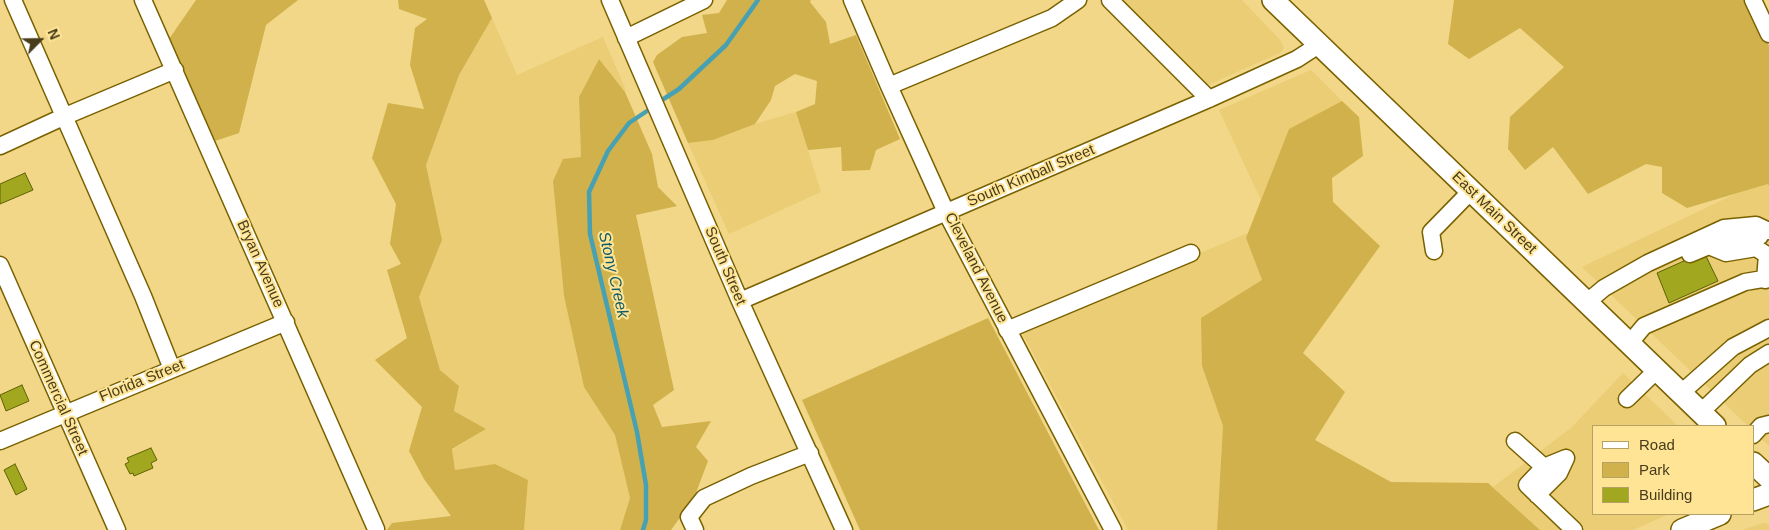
<!DOCTYPE html>
<style>
body{margin:0}
#map{position:relative;width:1769px;height:530px;overflow:hidden;background:#f1d787;font-family:Arial,sans-serif}
canvas{display:block}
.legend{position:absolute;left:1592px;top:425px;width:162px;height:90px;box-sizing:border-box;background:#fee494;border:1px solid #b5a164;margin:0;padding:6px 9px;list-style:none;font-size:15px;color:#473c1b}
.legend li{display:flex;align-items:center;gap:10px;height:25px}
.legend b{width:25px;border:1px solid #b5a164}
.north{position:absolute;left:15px;top:15px;width:50px;height:50px;-webkit-text-stroke:4px #fee494;paint-order:stroke;rotate:67deg;font-size:14px;font-weight:700;line-height:20px;text-align:center;color:#473c1b}
.north::after{content:'';display:block;margin:auto;width:18px;height:22px;background:#473c1b;clip-path:polygon(50% 0,100% 100%,50% 72%,0 100%)}
</style>
<div id="map">
<canvas width="1769" height="530"></canvas>
<ul class="legend">
<li><b style="height:6px;background:#fff"></b>Road</li>
<li><b style="height:14px;background:#d1b14c"></b>Park</li>
<li><b style="height:14px;background:#a2a720"></b>Building</li>
</ul>
<div class="north">N</div>
</div>
<script>
const c = document.querySelector('canvas').getContext('2d');
c.lineJoin = 'round';
function paint(path, color) {
  c.fillStyle = color;
  c.fill(path, 'evenodd');
}
function shape(rows) {
  const path = new Path2D();
  for (const r of rows) {
    path.moveTo(r[0], r[1]);
    for (let i = 2; i < r.length; i += 2) path.lineTo(r[i], r[i + 1]);
  }
  return path;
}
function stroke(path, color, width, dash) {
  c.strokeStyle = color;
  c.lineWidth = width;
  c.lineCap = dash ? 'butt' : 'round';
  c.setLineDash(dash || []);
  c.stroke(path);
}
function drawText(font, color, halo, rows, align = 'center') {
  c.font = font + ' Arial,sans-serif';
  c.lineWidth = 4;
  c.setLineDash([]);
  c.textBaseline = 'middle';
  c.strokeStyle = halo;
  c.fillStyle = color;
  for (const [text, x, y, turn = 0] of rows) {
    c.save();
    c.translate(x, y);
    c.rotate((+turn || 0) * Math.PI / 180);
    c.textAlign = isNaN(turn) ? turn : align;
    if (halo) c.strokeText(text, 0, 0);
    c.fillText(text, 0, 0);
    c.restore();
  }
}
const built = shape([
 [1114,0,1242,0,1281,41,1284,48,1280,53,1199,89],
 [492,18,517,75,603,37,625,88,625,92,599,59,579,97,581,157,553,181,564,296,584,387,615,435,630,498,620,530,524,530,528,480,495,464,455,470,452,450,486,429,454,411,459,386,440,370,419,297,442,240,426,165,459,75],
 [1311,70,1342,101,1289,129,1261,200,1219,110],
 [796,112,821,192,729,234,688,143,713,140,755,124],
 [1768,184,1769,187,1769,446,1753,431,1753,426,1748,426,1582,267,1735,194],
 [1248,233,1246,238,1262,280,1202,366,1223,426,1217,530,1128,530,1020,329],
 [1623,373,1678,426,1593,426,1593,514,1669,514,1633,530,1540,530,1493,487,1571,428],
 [1763,523,1769,524,1769,530,1742,530]
]);
const green = shape([
 [196,0,298,0,266,25,239,133,215,141,169,39],
 [398,0,484,0,492,18,459,75,426,165,442,240,419,297,440,370,459,386,454,411,486,429,452,449,455,470,495,464,528,480,524,530,387,530,392,523,451,516,424,479,409,451,422,407,375,360,407,338,387,270,401,264,390,244,396,204,372,158,388,103,424,109,410,65,415,28,427,19,399,9],
 [727,0,811,0,810,2,826,22,830,44,856,35,900,139,876,150,870,170,842,171,841,147,808,150,796,112,815,104,817,81,795,74,775,86,771,100,755,124,713,140,688,143,653,62,657,55,682,37,707,33,702,15,719,13],
 [1454,0,1746,0,1769,46,1769,186,1768,184,1687,208,1662,193,1662,167,1646,164,1588,194,1553,147,1525,170,1508,149,1510,117,1564,67,1520,28,1469,59,1448,44],
 [599,59,625,92,652,154,658,187,677,206,636,215,674,390,653,405,662,427,711,421,696,447,708,461,694,498,671,530,620,530,630,498,615,435,584,387,564,296,553,181,563,159,581,157,579,97],
 [1342,101,1359,117,1363,156,1332,178,1333,202,1380,246,1303,353,1345,392,1315,440,1391,482,1488,483,1540,530,1217,530,1223,426,1202,366,1201,318,1262,280,1246,238,1289,129],
 [988,318,1099,530,860,530,802,400]
]);
const stream = shape([
 [659,102,679,89,726,45,758,0],
 [643,530,646,520,646,485,637,432,590,234,589,192,608,151,629,123,653,107]
]);
const building = shape([
 [25,173,33,190,0,204,0,184,25,173],
 [1704,252,1718,281,1669,303,1657,273,1704,252],
 [22,385,29,401,6,411,0,395,22,385],
 [151,448,157,460,151,463,153,468,134,476,133,473,130,474,125,464,129,462,127,458,151,448],
 [15,464,27,489,16,495,4,470,15,464]
]);
const minor = shape([
 [13,0,143,296,172,369],
 [143,0,376,529],
 [610,0,740,301,844,530],
 [852,0,889,86,946,212,1113,530],
 [1110,0,1209,99],
 [1753,0,1769,34],
 [626,38,704,0],
 [889,86,1052,18,1078,0],
 [0,146,63,117,175,70],
 [1709,246,1745,236,1760,236],
 [1434,251,1431,232,1471,191],
 [1690,254,1709,246,1726,253,1756,248,1767,255,1765,280],
 [0,265,117,530],
 [740,301,1209,99,1297,59,1320,44],
 [1586,303,1604,288,1648,263,1724,228,1756,225,1769,231],
 [1007,330,1191,253],
 [1629,344,1644,326,1745,282,1769,278],
 [1681,393,1733,347,1769,328],
 [1627,399,1657,370],
 [1701,412,1750,365,1769,353],
 [1753,435,1761,426,1769,424],
 [0,441,286,322],
 [1515,441,1544,467],
 [1566,458,1544,467,1527,485,1574,530],
 [1537,495,1559,473,1566,458],
 [695,530,689,517,704,498,751,476,810,453]
]);
const major = shape([
 [1273,0,1715,426],
 [1753,463,1769,478],
 [1753,500,1769,494],
 [1682,530,1720,514]
]);
const streetNames = [
 ["South Kimball Street",1031,176,-23],
 ["East Main Street",1494,213,44],
 ["Bryan Avenue",260,264,66],
 ["South Street",725,266,67],
 ["Cleveland Avenue",976,268,63],
 ["Florida Street",142,381,-22],
 ["Commercial Street",58,398,66]
];
const waterNames = [
 ["Stony Creek",613,275,77]
];
paint(built, '#eacd74');
paint(green, '#d1b14c');
stroke(stream, '#48a1b3', 4.5);
paint(building, '#a2a720');
stroke(building, '#5e6204', 1);
stroke(minor, '#796100', 19);
stroke(major, '#796100', 24);
stroke(minor, '#fff', 16);
stroke(major, '#fff', 21);
drawText('15px', '#473c1b', '#fee494', streetNames);
drawText('italic 16px', '#105b68', '#fee494', waterNames);
</script>
